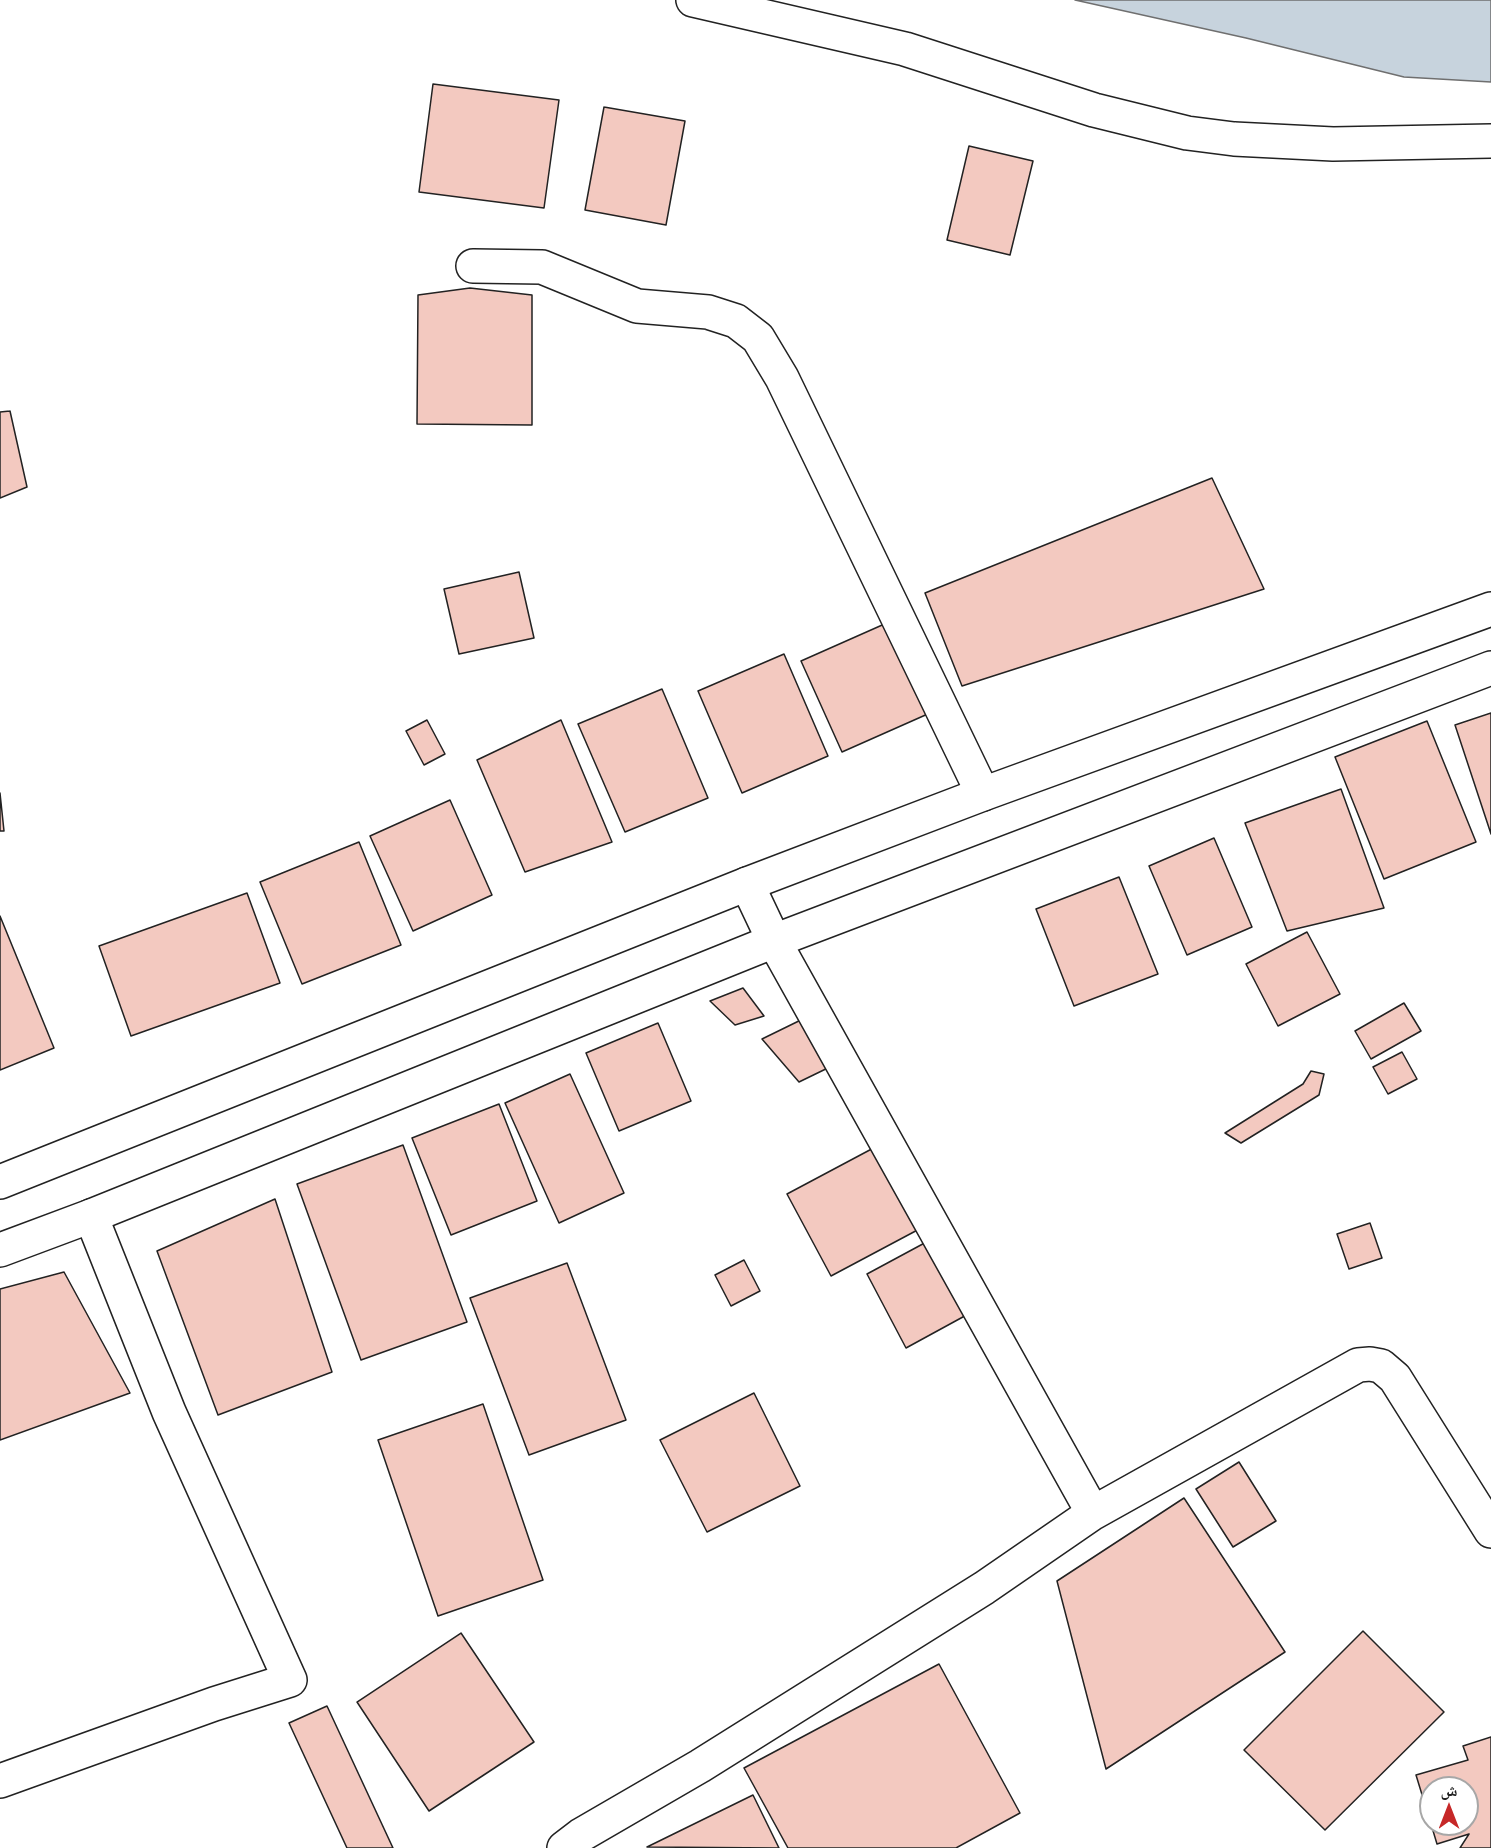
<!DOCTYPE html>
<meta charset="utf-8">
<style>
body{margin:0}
#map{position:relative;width:1491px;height:1848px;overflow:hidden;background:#fff;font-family:"Golos Text","Noto Naskh Arabic",sans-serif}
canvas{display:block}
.north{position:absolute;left:1419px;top:1776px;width:60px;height:60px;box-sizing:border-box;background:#fff;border:2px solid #a7a7a7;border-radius:50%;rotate:0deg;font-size:16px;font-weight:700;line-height:24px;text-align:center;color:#222}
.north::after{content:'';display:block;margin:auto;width:21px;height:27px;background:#c62828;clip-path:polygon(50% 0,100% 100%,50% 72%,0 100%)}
</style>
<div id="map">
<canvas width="1491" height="1848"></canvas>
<div class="north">ش</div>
</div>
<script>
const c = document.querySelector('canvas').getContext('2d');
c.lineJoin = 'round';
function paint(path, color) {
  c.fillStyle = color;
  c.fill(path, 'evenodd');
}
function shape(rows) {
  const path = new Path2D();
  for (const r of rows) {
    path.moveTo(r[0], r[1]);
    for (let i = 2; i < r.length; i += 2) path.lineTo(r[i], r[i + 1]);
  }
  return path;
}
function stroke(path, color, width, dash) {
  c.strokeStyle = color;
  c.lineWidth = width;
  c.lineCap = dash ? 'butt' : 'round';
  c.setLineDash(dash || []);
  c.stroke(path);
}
const water = shape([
 [1075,0,1491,0,1491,82,1404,77,1246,38,1075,0]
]);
const building = shape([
 [433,84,559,100,544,208,419,192,433,84],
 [604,107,685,121,666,225,585,210,604,107],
 [969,146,1033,161,1010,255,947,240,969,146],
 [470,288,532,295,532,425,417,424,418,295,470,288],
 [10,411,27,487,0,498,0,412,10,411],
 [1212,478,1264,589,962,686,925,593,1212,478],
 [519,572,534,638,459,654,444,589,519,572],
 [889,622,930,713,842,752,801,661,889,622],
 [784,654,828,756,742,793,698,691,784,654],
 [662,689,708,798,625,832,578,724,662,689],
 [1491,713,1491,834,1455,725,1491,713],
 [427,720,445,754,424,765,406,731,427,720],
 [561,720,612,842,525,872,477,760,561,720],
 [1427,721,1476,842,1384,879,1335,757,1427,721],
 [1341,789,1384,908,1287,931,1245,823,1341,789],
 [0,793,4,831,0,831,0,793],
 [450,800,492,895,413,931,370,836,450,800],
 [1214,838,1252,927,1187,955,1149,866,1214,838],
 [359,842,401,945,302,984,260,882,359,842],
 [1119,877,1158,974,1074,1006,1036,909,1119,877],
 [247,893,280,983,131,1036,99,946,247,893],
 [0,916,54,1048,0,1070,0,916],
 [1307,932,1340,994,1278,1026,1246,964,1307,932],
 [743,988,764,1016,735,1025,710,1001,743,988],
 [1404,1003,1421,1031,1371,1059,1355,1031,1404,1003],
 [809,1016,834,1065,799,1082,762,1039,809,1016],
 [658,1023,691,1101,619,1131,586,1053,658,1023],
 [1402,1052,1417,1079,1388,1094,1373,1067,1402,1052],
 [1311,1071,1324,1074,1319,1095,1241,1143,1225,1133,1303,1084,1311,1071],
 [570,1074,624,1193,559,1223,505,1103,570,1074],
 [499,1104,537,1201,451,1235,412,1138,499,1104],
 [881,1144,925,1226,831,1276,787,1194,881,1144],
 [403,1145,467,1322,361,1360,297,1184,403,1145],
 [275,1199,332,1372,218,1415,157,1251,275,1199],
 [1370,1223,1382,1258,1349,1269,1337,1234,1370,1223],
 [932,1239,972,1312,906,1348,867,1274,932,1239],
 [744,1260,760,1291,731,1306,715,1275,744,1260],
 [567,1263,626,1420,529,1455,470,1298,567,1263],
 [64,1272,130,1393,0,1440,0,1289,64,1272],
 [754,1393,800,1486,707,1532,660,1440,754,1393],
 [483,1404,543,1580,438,1616,378,1440,483,1404],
 [1239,1462,1276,1521,1233,1547,1196,1489,1239,1462],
 [1184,1498,1285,1652,1106,1769,1057,1581,1184,1498],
 [1363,1631,1444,1712,1325,1830,1244,1750,1363,1631],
 [461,1633,534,1742,429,1811,357,1702,461,1633],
 [939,1664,1020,1813,956,1848,788,1848,744,1768,939,1664],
 [327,1706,393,1848,347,1848,289,1723,327,1706],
 [1491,1737,1491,1848,1460,1848,1469,1834,1437,1844,1431,1824,1467,1824,1467,1788,1431,1788,1431,1824,1416,1775,1468,1760,1463,1746,1491,1737],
 [753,1795,779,1848,647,1847,753,1795]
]);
const minor = shape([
 [693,0,905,49,1094,110,1187,133,1234,139,1333,144,1491,141],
 [473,266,542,267,637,306,708,312,736,321,758,338,782,378,983,794],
 [747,884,774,941,1093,1513],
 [0,1781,214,1704,290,1680,169,1412,91,1216],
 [564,1848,581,1835,700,1766,984,1588,1093,1513,1358,1365,1370,1364,1381,1366,1395,1378,1491,1531]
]);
const major = shape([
 [0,1182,747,884,983,794,1491,609],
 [0,1250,91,1216,774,941,1491,668]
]);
paint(water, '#c7d3dd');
stroke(water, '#6f6f6f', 1.5);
paint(building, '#f3c9c0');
stroke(building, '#222', 1.5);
stroke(minor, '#222', 36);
stroke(major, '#222', 36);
stroke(minor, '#fff', 33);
stroke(major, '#fff', 33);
</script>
